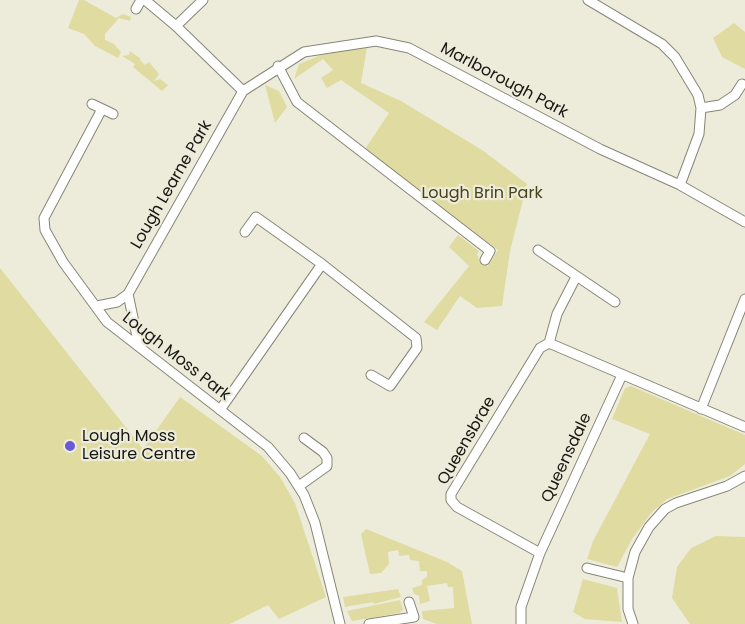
<!DOCTYPE html>
<style>
body{margin:0}
canvas{display:block;background:#edecdb}
</style>
<canvas width="745" height="624"></canvas>
<script>
const c = document.querySelector('canvas').getContext('2d');
c.lineJoin = 'round';
function paint(path, color) {
  c.fillStyle = color;
  c.fill(path, 'evenodd');
}
function shape(rows) {
  const path = new Path2D();
  for (const r of rows) {
    path.moveTo(r[0], r[1]);
    for (let i = 2; i < r.length; i += 2) path.lineTo(r[i], r[i + 1]);
  }
  return path;
}
function stroke(path, color, width, dash) {
  c.strokeStyle = color;
  c.lineWidth = width;
  c.lineCap = dash ? 'butt' : 'round';
  c.setLineDash(dash || []);
  c.stroke(path);
}
function drawText(font, color, halo, rows, align = 'center') {
  c.font = font + ' Poppins,sans-serif';
  c.lineWidth = 4.5;
  c.setLineDash([]);
  c.textBaseline = 'middle';
  c.strokeStyle = halo;
  c.fillStyle = color;
  for (const [text, x, y, turn = 0] of rows) {
    c.save();
    c.translate(x, y);
    c.rotate((+turn || 0) * Math.PI / 180);
    c.textAlign = isNaN(turn) ? turn : align;
    if (halo) c.strokeText(text, 0, 0);
    c.fillText(text, 0, 0);
    c.restore();
  }
}
const green = shape([
 [79,0,84,0,116,18,123,14,131,17,130,21,119,18,105,34,105,40,114,44,121,52,118,58,95,46,84,34,68,28],
 [734,23,745,32,745,69,722,57,713,38],
 [367,47,361,83,401,101,482,150,527,184,510,251,502,306,477,308,460,296,437,330,424,322,469,266,449,247,458,235,479,251,476,256,478,255,479,261,488,266,498,250,365,149,389,113,341,80,327,88,321,78,333,70,323,59,294,79,299,64,321,55],
 [130,51,141,59,138,62,140,60,145,65,149,62,159,74,154,81,160,79,168,85,162,91,133,67,135,64,122,56,129,55],
 [265,85,279,91,287,107,275,123],
 [0,268,143,449,180,397,262,456,280,477,295,503,326,597,279,619,268,605,230,624,0,624],
 [631,386,745,435,745,464,730,476,667,499,651,513,632,539,617,567,587,559,593,541,650,434,612,419,625,388],
 [366,529,447,562,462,571,472,624,437,624,423,619,422,611,454,608,453,587,448,587,447,583,427,586,430,601,420,604,419,596,414,594,412,588,422,585,422,580,427,577,427,571,420,571,419,561,410,560,409,555,399,556,398,550,388,552,389,564,381,573,370,574,361,534],
 [716,536,745,537,745,624,690,624,672,598,677,567,691,548],
 [583,579,617,588,622,622,585,619,573,612],
 [398,589,401,597,374,604,373,602,345,607,343,597],
 [400,600,403,610,399,613,352,621,347,611]
]);
const street = shape([
 [145,0,176,26,243,91],
 [588,0,662,44,675,57,698,95,701,108,699,134,680,185],
 [136,9,141,0],
 [176,26,203,0],
 [278,66,297,102,490,251,485,260],
 [92,104,113,114],
 [701,108,720,105,735,95,742,84],
 [102,109,44,218,45,230,63,262,107,322,268,447,290,473,304,495,315,523,340,624],
 [245,232,256,217,322,264],
 [538,250,615,302],
 [128,294,138,341,142,349],
 [97,306,117,302,128,294,243,91,304,52,376,41,409,48,600,149,680,185,745,222],
 [549,343,745,427],
 [549,343,557,314,576,277],
 [701,409,745,299],
 [220,410,322,264,416,338,417,348,390,386,371,375],
 [299,486,327,466,327,458,323,452,304,438],
 [540,553,457,507,451,500,451,494,540,348,549,343],
 [587,568,628,578],
 [369,624,414,617,409,602],
 [521,624,521,607,540,553,622,375],
 [633,624,628,609,628,578,635,552,649,527,665,509,676,503,727,486,745,476]
]);
const markers = [
 [70,446,6,"#685bd5"]
];
const streetNames = [
 ["Marlborough Park",504,81,28],
 ["Lough Learne Park",172,185,-60],
 ["Lough Moss Park",176,357,38],
 ["Queensbrae",467,441,-60],
 ["Queensdale",567,458,-65]
];
const parkNames = [
 ["Lough Brin Park",482,194]
];
const poiNames = [
 ["Lough Moss",82,437],
 ["Leisure Centre",82,455]
];
paint(green, '#e0dba0');
stroke(street, '#878676', 11);
stroke(street, '#fff', 9);
for (const [x, y, r, color] of markers) {
  const dot = new Path2D();
  dot.arc(x, y, r, 0, 2 * Math.PI);
  c.fillStyle = color;
  c.fill(dot);
  stroke(dot, '#edecdb', 2);
}
drawText('16px', '#171711', '#edecdb', streetNames);
drawText('16px', '#46421b', '#edecdb', parkNames);
drawText('16px', '#171711', '#edecdb', poiNames, 'left');
</script>
